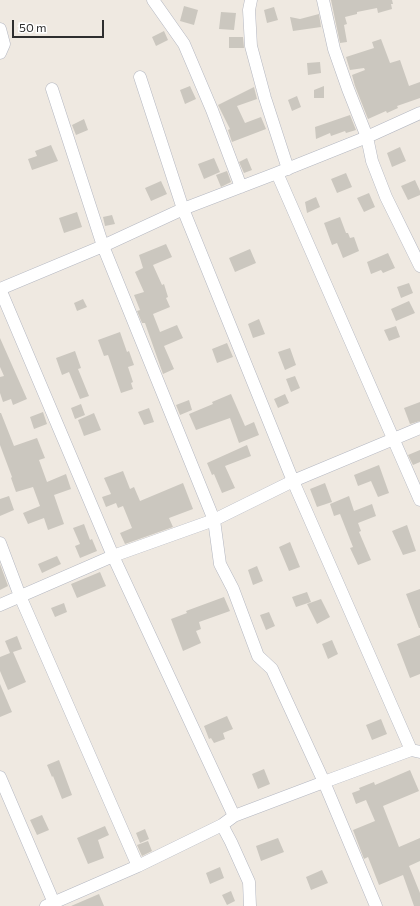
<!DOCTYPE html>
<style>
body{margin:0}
#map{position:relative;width:420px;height:906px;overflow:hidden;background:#efe9e1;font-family:Commissioner,sans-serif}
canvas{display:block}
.scale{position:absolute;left:12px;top:20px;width:92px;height:18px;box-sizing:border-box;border:2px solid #2e2e2e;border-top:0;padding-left:5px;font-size:12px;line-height:14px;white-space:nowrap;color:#2e2e2e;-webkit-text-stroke:3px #fff;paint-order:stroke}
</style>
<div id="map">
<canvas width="420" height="906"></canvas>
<div class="scale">50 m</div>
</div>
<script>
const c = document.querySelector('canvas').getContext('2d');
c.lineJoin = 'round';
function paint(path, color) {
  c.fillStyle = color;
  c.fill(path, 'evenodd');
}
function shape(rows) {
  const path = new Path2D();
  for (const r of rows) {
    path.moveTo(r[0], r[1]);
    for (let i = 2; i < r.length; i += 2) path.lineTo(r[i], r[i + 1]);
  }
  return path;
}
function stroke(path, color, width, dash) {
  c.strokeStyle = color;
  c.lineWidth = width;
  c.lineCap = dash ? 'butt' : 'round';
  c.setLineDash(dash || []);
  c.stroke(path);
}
const building = shape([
 [331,0,392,0,393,4,391,4,392,9,378,13,377,8,357,12,357,14,345,17,347,24,344,25,347,42,340,43],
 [184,6,198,10,194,25,180,21],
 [274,7,278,20,267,23,264,10],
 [221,12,236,13,234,30,219,29],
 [319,14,321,27,293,31,290,17,300,19],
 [164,31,168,40,156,46,152,37],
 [229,37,243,37,244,48,229,48],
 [381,39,390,63,400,60,409,86,420,82,420,98,397,106,398,108,387,113,386,111,368,119,355,86,352,75,365,70,364,68,350,70,346,57,374,48,372,42],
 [320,62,321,73,308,75,307,63],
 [190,86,196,99,185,104,180,90],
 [324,86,324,98,314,98,314,90],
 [254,87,257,99,237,106,245,123,261,117,266,129,232,142,228,130,230,129,218,105],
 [297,96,301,107,292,111,288,100],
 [350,115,356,130,346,133,345,131,331,136,330,133,316,139,315,127],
 [84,119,88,130,76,135,72,125],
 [51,145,58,161,32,170,28,159,37,156,35,151],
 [400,147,406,161,392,167,387,153],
 [214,158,220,172,204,179,198,164],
 [247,158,252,170,244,173,239,162],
 [227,171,231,182,221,187,216,175],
 [346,173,352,187,337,193,331,179],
 [415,180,420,191,420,195,408,200,401,186],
 [161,181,167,194,151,201,145,188],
 [369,193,375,207,364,212,357,198],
 [316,197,320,207,307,213,305,202],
 [77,212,82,227,64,233,59,218],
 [112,215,115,224,105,226,103,217],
 [340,217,346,233,348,233,350,238,354,237,359,251,343,258,337,243,332,245,324,223],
 [166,244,172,257,153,265,162,285,164,284,168,297,166,298,170,307,153,314,160,332,177,325,183,338,164,346,174,369,163,374,145,323,142,323,137,311,140,310,134,295,144,292,135,272,143,268,139,255],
 [250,249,256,263,235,272,229,258],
 [388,253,395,268,383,273,381,270,371,274,367,262],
 [409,283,413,293,401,298,397,287],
 [83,299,87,307,77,311,74,303],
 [409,301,415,313,396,321,391,309],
 [259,319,265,334,253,338,248,324],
 [396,326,400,337,389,341,384,330],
 [120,332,127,352,129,351,134,365,128,367,133,382,131,383,133,389,121,393,108,355,104,356,98,340],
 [0,338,27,399,13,405,11,399,3,402,0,393,0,377,4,376,0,367],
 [227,343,233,357,217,363,212,349],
 [290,348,296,365,285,370,278,352],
 [75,351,81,368,78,369,89,396,80,399,69,372,62,375,56,358],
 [295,376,300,388,291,392,286,379],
 [231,394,245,426,254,422,259,435,239,443,230,418,196,430,189,414,213,404,212,402],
 [285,394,289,403,278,408,274,399],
 [189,400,192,410,180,415,176,405],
 [420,402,420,421,410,424,404,408],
 [81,404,85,415,75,419,71,408],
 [149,408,154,422,144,425,138,412],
 [43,412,47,424,34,429,30,417],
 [0,413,1,413,14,446,37,438,45,458,39,460,47,482,66,474,71,489,54,495,64,524,48,530,44,518,28,524,23,513,40,506,33,487,16,492,11,478,12,477,0,445],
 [94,413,101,430,84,436,78,420],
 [247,445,251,456,225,466,235,488,222,493,214,474,212,475,207,463],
 [420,450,420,462,413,465,408,455],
 [379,465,389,493,378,497,371,481,358,486,354,475],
 [123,471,130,489,134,487,140,501,183,483,193,509,169,518,173,527,125,544,120,533,132,528,123,506,118,508,116,503,106,507,102,497,111,494,104,478],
 [325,483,332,502,317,507,310,489],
 [9,496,14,510,0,516,0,499],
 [349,496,354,511,372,504,376,516,358,523,361,531,359,532,371,560,358,565,350,548,353,547,340,514,334,516,330,504],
 [84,524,90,540,92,539,97,551,80,558,75,546,80,544,73,528],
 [407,525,416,551,403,555,392,531],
 [290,542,300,567,289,571,279,547],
 [57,556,61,564,42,573,38,564],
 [0,564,8,586,0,590],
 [257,566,263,581,253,585,248,570],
 [100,572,106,586,77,598,71,584],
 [420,589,420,628,419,628,406,594],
 [307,592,311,602,296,607,292,597],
 [224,597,230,611,199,622,201,629,196,631,201,643,183,651,171,619,187,613,186,611],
 [321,599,330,617,317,624,307,604],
 [64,603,67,612,55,617,51,608],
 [269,612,275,626,266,630,260,615],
 [420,635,420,674,410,678,397,644],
 [17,636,22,649,13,652,26,682,8,690,0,671,0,657,10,653,5,641],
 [332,640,338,654,328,659,322,644],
 [0,684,12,712,0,717],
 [227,716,233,729,223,733,225,739,214,743,211,738,209,739,204,726],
 [381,719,387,734,372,740,366,725],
 [59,760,72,795,62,799,53,776,52,777,47,765],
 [264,769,270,784,258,789,252,774],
 [410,770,419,791,383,806,399,847,420,838,420,861,409,866,420,893,420,906,414,906,403,875,379,885,368,857,364,859,353,830,375,821,366,800,356,804,352,793,360,790,359,788,374,782,375,785],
 [42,815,49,830,37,835,30,820],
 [105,826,109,835,98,840,104,858,88,864,77,838],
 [145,829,149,839,140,843,136,833],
 [278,838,284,852,261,861,256,846],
 [148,841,152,851,142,856,137,845],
 [220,867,224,878,210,884,206,873],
 [322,870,328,883,311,890,306,877],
 [231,891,235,901,227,905,222,895],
 [99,894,104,906,71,906]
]);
const minor = shape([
 [153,0,184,44,212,110,241,187],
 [251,0,249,10,251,46,265,98,288,169],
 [323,0,334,49,348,89,367,137,420,113],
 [0,29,4,44,0,53],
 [140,77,183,209,277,173,420,500],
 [52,89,103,246,183,209,293,481,411,750,420,752],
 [277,173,367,137,372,161,386,197,420,266],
 [0,289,113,556,234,816,324,782,376,906],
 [0,289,103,246,214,520,220,564,233,589,258,656,272,669,324,782,411,750],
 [0,543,20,596,138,866],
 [0,605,113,556,214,520,293,481,420,428],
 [0,777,54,903],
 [222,825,231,842,249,882,250,906],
 [46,906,138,866,222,825,234,816]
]);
paint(building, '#cbc7bf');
stroke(minor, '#b4b7c1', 13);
stroke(minor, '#fff', 12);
</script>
